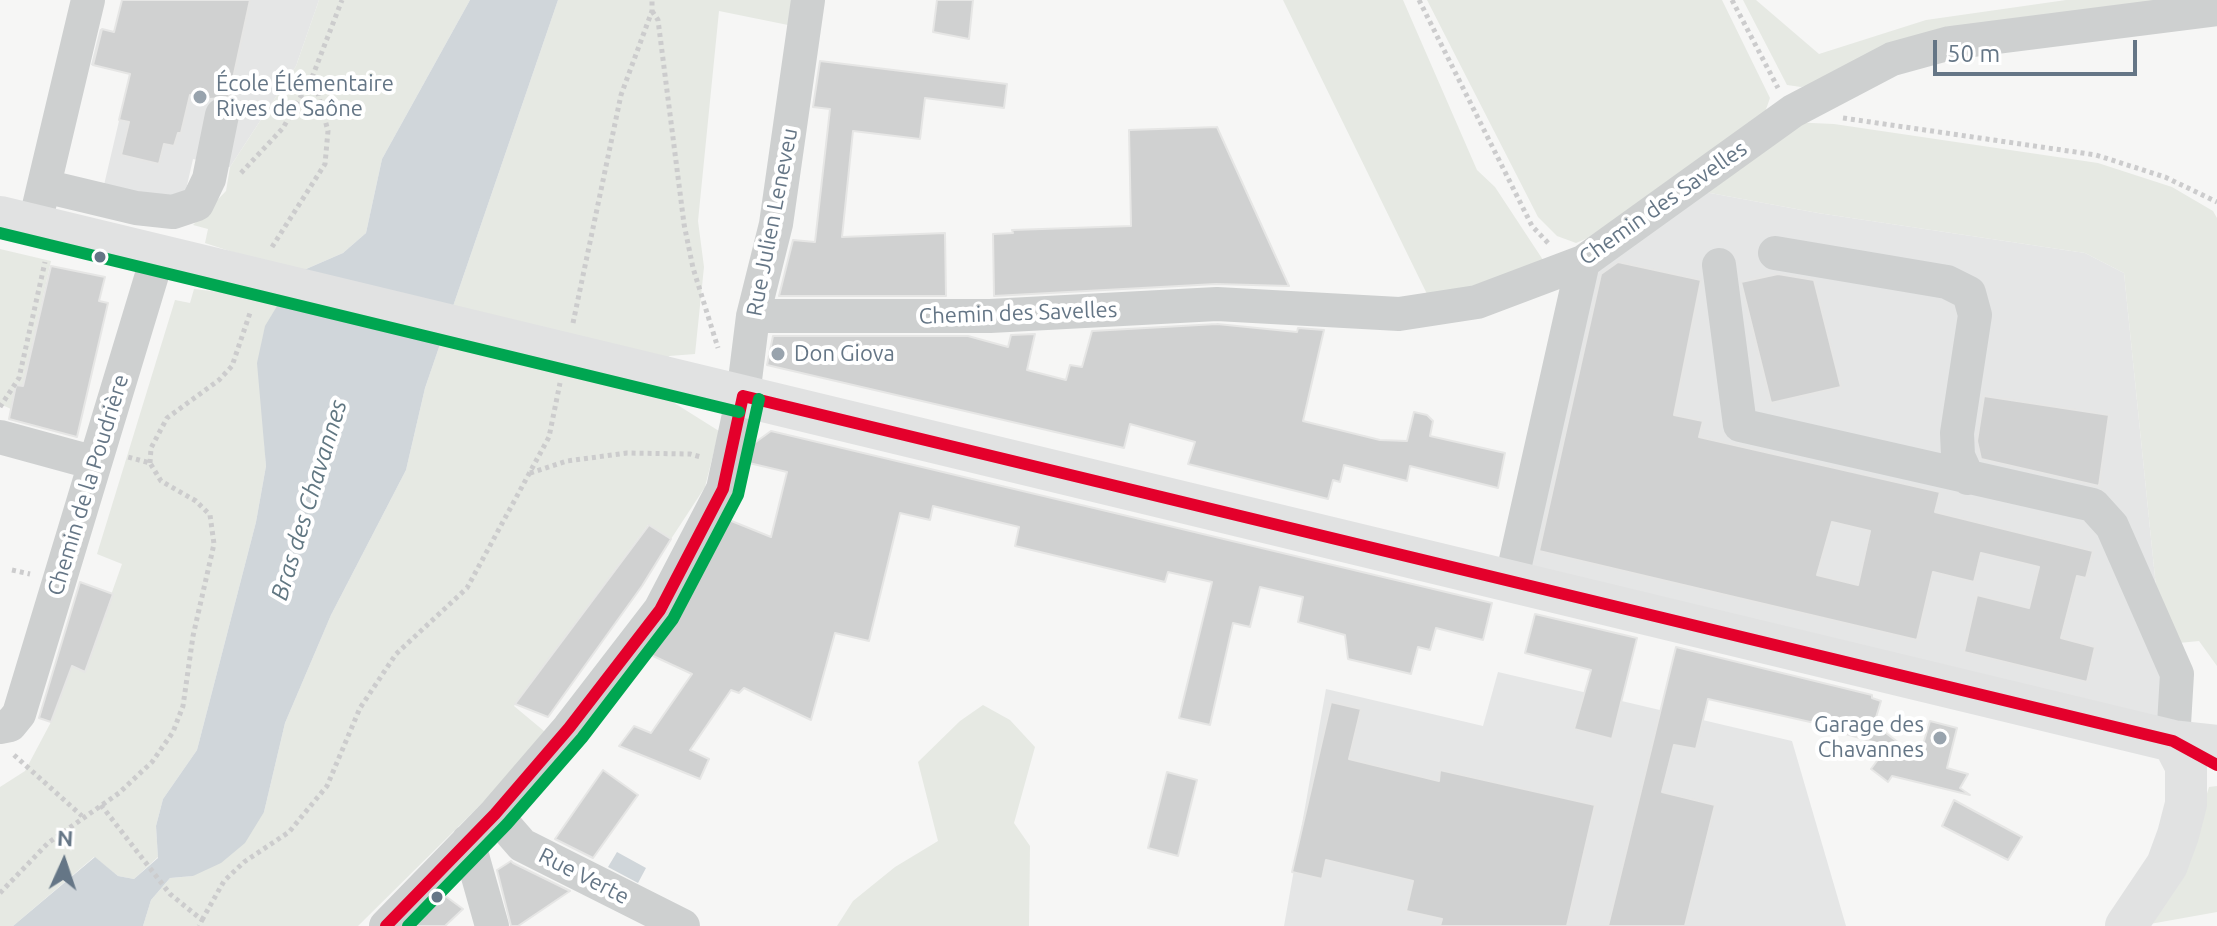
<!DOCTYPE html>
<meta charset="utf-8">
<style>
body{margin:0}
#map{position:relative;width:2217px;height:926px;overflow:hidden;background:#f6f6f5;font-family:Ubuntu,sans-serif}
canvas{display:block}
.north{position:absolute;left:24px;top:822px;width:80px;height:80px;-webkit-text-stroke:6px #fff;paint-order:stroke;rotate:3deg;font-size:22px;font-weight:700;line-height:32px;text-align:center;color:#657686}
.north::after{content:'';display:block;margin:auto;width:28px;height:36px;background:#657686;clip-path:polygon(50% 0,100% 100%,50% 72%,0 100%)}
.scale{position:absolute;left:1933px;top:40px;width:204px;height:36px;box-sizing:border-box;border:4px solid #657686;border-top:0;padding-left:10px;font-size:24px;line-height:28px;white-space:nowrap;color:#657686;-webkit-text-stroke:6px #fff;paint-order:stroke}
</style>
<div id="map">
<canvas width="2217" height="926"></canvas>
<div class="north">N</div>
<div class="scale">50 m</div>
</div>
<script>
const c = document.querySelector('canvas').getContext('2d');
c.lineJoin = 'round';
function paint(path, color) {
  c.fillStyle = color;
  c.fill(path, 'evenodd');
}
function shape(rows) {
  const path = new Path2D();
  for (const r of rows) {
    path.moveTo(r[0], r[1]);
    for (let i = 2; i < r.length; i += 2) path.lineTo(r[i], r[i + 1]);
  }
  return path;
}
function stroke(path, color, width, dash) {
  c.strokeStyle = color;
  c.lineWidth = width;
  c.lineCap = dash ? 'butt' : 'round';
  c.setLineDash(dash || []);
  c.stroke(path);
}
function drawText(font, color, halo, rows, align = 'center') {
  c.font = font + ' Ubuntu,sans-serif';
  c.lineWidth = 8;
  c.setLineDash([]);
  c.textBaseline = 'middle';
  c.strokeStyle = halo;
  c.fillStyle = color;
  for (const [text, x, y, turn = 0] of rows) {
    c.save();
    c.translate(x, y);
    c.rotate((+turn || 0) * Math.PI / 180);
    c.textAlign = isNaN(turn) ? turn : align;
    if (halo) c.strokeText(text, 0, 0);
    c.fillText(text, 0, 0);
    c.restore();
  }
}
const built = shape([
 [145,0,319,0,296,66,230,167,193,159,183,203,104,185,130,74,91,65,100,29,114,32],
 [1694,190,1818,213,2085,253,2124,273,2158,607,2179,643,2156,727,1519,575,1590,270],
 [1498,672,1792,741,1846,926,1284,926,1326,689,1483,726]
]);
const green = shape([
 [319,0,470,0,382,159,366,233,343,253,297,273,205,243,208,229,193,225,226,191,230,167,296,66],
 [558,0,797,0,793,26,719,11,698,221,704,267,695,354,669,356,660,394,719,431,705,487,671,539,648,525,514,706,550,736,358,926,143,926,151,900,170,878,193,876,264,812,285,723,331,615,406,470,425,388],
 [1283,0,1403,0,1477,170,1495,187,1547,266,1473,287,1427,294],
 [1427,0,1722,0,1770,98,1764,115,1595,235,1576,243,1557,236,1538,217],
 [1743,0,1756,0,1819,54,1926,20,2066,0,2177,0,1801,87,1787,85],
 [1790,122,1834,124,2098,163,2172,187,2213,211,2217,218,2217,666,2199,641,2179,643,2158,607,2124,273,2085,253,1818,213,1694,190],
 [0,249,51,261,23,386,16,386,11,409,0,404],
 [194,289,281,299,263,419,266,466,256,522,197,750,163,799,156,826,158,857,134,879,118,876,94,857,13,926,0,926,0,787,25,771,51,722,72,666,84,671,122,564,97,554,175,300,190,303],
 [983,705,1010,720,1035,747,1014,823,1030,846,1029,926,837,926,853,901,895,867,938,841,918,762,960,721],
 [2217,786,2217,912,2150,924,2192,843,2209,787]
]);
const water = shape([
 [470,0,558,0,425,388,406,470,331,615,285,723,264,812,245,843,221,863,193,876,170,878,151,900,143,926,13,926,95,857,118,876,134,879,158,858,156,826,163,799,197,750,256,522,266,466,257,363,265,326,297,273,343,253,366,233,382,159],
 [617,852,646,868,638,883,608,867]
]);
const building = shape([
 [122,0,250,0,229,97,210,99,190,95,181,133,178,133,174,146,164,144,159,164,121,155,129,122,119,120,130,74,93,65,102,29,114,32,122,0],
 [937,0,973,0,969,39,933,32,937,0],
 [820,61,1007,84,1004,108,925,98,920,139,853,131,842,237,945,233,946,296,779,296,793,240,815,242,830,109,813,107,820,61],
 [1217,127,1289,286,1216,284,994,296,993,234,1013,233,1012,230,1131,226,1129,130,1217,127],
 [1618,262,1701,280,1674,415,1703,421,1699,437,1940,492,1935,512,2093,551,2086,578,2077,576,2061,638,2095,647,2087,682,1964,652,1977,595,2029,608,2039,567,1981,553,1974,582,1933,572,1917,640,1539,551,1601,274,1618,262],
 [1832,522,1870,531,1858,585,1817,575,1832,522],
 [51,266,105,277,99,301,108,303,77,437,9,419,16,385,23,386,51,266],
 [1778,274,1814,280,1841,387,1771,403,1741,282,1778,274],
 [1217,324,1297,332,1298,328,1324,330,1303,421,1380,440,1407,441,1414,412,1427,415,1433,421,1430,436,1505,453,1498,488,1410,466,1407,481,1344,465,1340,482,1333,480,1328,499,1188,464,1195,442,1130,424,1124,448,767,365,773,336,968,336,1008,347,1011,335,1035,334,1027,370,1066,380,1070,365,1082,367,1092,331,1217,324],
 [1984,396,2109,415,2099,486,1981,459,1977,441,1984,396],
 [771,431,1492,603,1483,640,1436,628,1430,650,1418,647,1411,674,1348,659,1345,635,1298,622,1303,597,1260,587,1250,627,1233,623,1210,725,1179,718,1212,582,1168,572,1165,582,1015,546,1019,527,933,506,930,520,900,513,869,641,835,633,811,720,744,688,739,693,731,690,690,750,709,759,700,779,619,746,634,726,651,733,692,674,651,655,678,619,729,520,771,537,787,472,749,463,753,444,771,431],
 [649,525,671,539,642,586,548,717,515,704,649,525],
 [80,582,113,594,85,672,72,666,51,722,39,718,80,582],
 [1535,614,1637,638,1612,739,1574,729,1591,670,1525,653,1535,614],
 [1676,647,1872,695,1872,698,1881,701,1874,724,1919,758,1930,721,1957,728,1947,768,1968,774,1960,788,1970,795,1892,776,1888,782,1871,769,1888,746,1828,729,1828,726,1708,699,1696,749,1674,745,1662,792,1715,805,1685,926,1608,926,1676,647],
 [1331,702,1361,709,1349,759,1439,781,1440,770,1595,805,1567,926,1440,926,1442,919,1406,911,1413,881,1326,860,1322,879,1292,872,1331,702],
 [603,770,638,795,593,858,555,839,603,770],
 [1167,772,1197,780,1178,856,1148,848,1167,772],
 [1954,800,2022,837,2008,860,1942,826,1954,800],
 [511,861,513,863,570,891,518,926,511,926,497,870,511,861],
 [444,895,463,909,445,926,414,926,444,895]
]);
const path = shape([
 [1419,0,1532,226,1550,245],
 [1732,0,1778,88],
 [652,11,658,20,684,224,693,268,718,348],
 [1843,118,2096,155,2165,177,2217,202],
 [241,173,283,128,313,75,342,0],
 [272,247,325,164,328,131,313,75],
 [573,323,621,95,652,11,652,0],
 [0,407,19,378,45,262],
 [150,463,151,448,167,418,219,380,232,366,251,310],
 [530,473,567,461,627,453,690,454,701,457],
 [12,570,30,574],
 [14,755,82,816],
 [101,805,170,894,202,920,199,926],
 [0,893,48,843,119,793,152,762,173,732,183,706,193,636,214,544,210,515,196,501,161,481,150,463,128,457],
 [202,920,224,881,244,862,289,832,327,786,360,708,396,654,467,588,549,437,560,383]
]);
const minor = shape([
 [44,186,136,208,173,212,197,204,209,179,222,115],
 [39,206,88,0],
 [1775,253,1947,282,1969,293,1975,315,1957,433,1958,456,1968,478],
 [1719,265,1740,425,2093,505,2112,526,2177,674,2173,741],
 [753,316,990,316,1217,304,1399,314,1477,302,1583,262,1793,111,1892,59,1950,43,2217,9],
 [0,437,95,463],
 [1511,582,1583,262],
 [0,727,10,725,19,714,158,255],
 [495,814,522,845,683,926],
 [468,841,492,926],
 [386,926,495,814,569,728,660,610,723,489,743,396,753,316,776,224,808,0]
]);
const major = shape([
 [0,217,2173,741,2217,746],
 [2126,926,2167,865,2178,835,2186,804,2186,766,2173,741]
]);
const bus1 = shape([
 [743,396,2173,741,2217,765],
 [386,926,495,814,569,728,660,610,723,489,743,396]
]);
const bus2 = shape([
 [0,233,739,412],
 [408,926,507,824,582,738,673,619,738,495,759,399]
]);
const markers = [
 [200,97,8,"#98a3ad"],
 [100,257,7,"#657686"],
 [778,354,8,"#98a3ad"],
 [1940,738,8,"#98a3ad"],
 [437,897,7,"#657686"]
];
const poiNames = [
 ["École Élémentaire",216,84],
 ["Rives de Saône",216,109],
 ["Don Giova",794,354],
 ["Garage des",1924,725,"right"],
 ["Chavannes",1924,750,"right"]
];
const streetNames = [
 ["Chemin des Savelles",1663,203,-35],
 ["Rue Julien Leneveu",772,222,-79],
 ["Chemin des Savelles",1018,313,-2],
 ["Chemin de la Poudrière",88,485,-73],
 ["Rue Verte",584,876,27]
];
const waterNames = [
 ["Bras des Chavannes",309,500,-73]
];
paint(built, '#e5e6e6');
paint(green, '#e6e9e3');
paint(water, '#d0d6da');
paint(building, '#d0d1d1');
stroke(building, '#e6e6e5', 2);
stroke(path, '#cccccd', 5, [4, 4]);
stroke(minor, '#ced0d0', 34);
stroke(major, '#e1e2e2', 42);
stroke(bus1, '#e4002b', 12);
stroke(bus2, '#00a651', 12);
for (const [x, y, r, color] of markers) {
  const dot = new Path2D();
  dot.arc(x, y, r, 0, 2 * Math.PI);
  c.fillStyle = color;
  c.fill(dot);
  stroke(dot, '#fff', 3);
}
drawText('22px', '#657686', '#fff', poiNames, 'left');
drawText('22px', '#657686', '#fff', streetNames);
drawText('italic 24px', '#617782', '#fff', waterNames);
</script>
